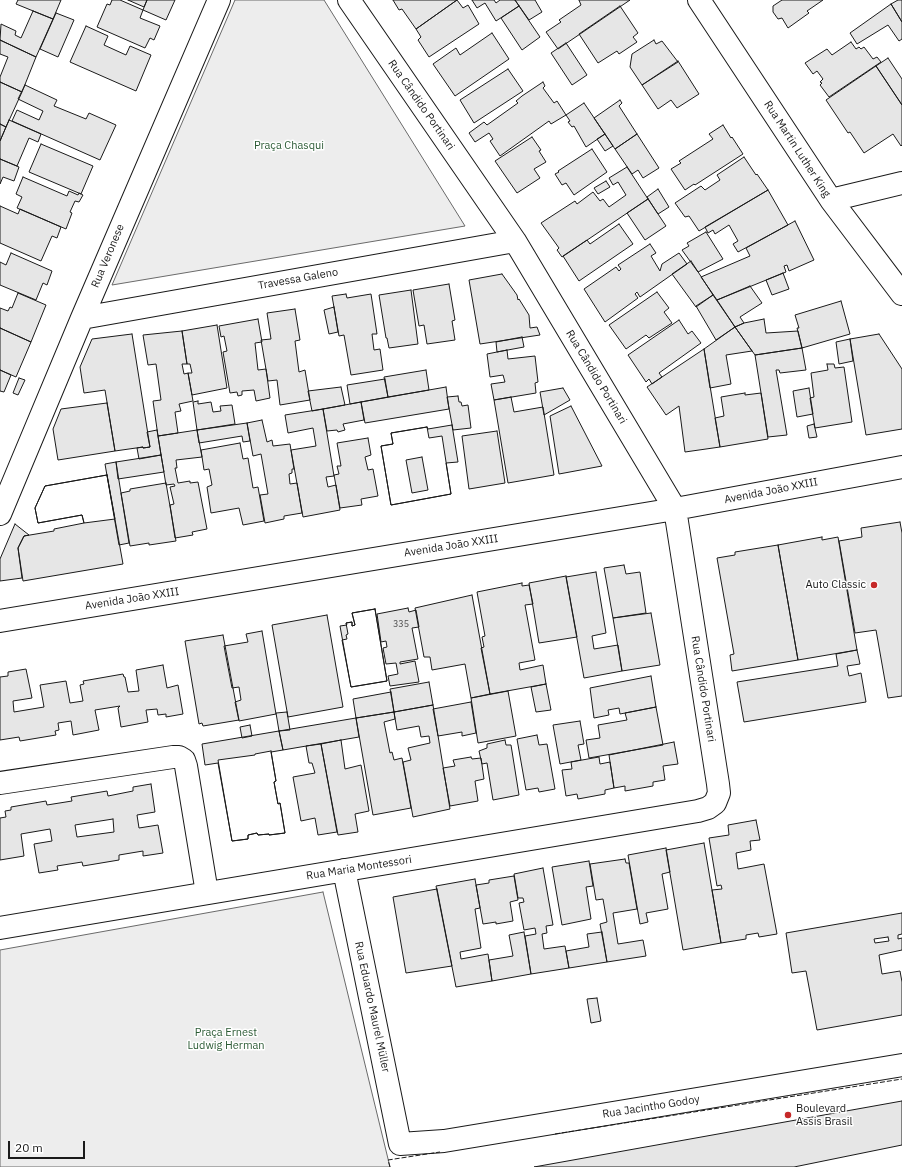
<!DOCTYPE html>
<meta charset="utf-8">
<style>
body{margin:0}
#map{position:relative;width:902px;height:1167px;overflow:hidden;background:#fff;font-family:"IBM Plex Sans",sans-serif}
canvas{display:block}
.scale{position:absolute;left:8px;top:1141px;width:77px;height:18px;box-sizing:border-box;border:2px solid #1a1a1a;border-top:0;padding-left:5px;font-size:12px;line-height:14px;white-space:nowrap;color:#1a1a1a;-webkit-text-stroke:3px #fff;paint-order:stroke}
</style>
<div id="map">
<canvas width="902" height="1167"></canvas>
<div class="scale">20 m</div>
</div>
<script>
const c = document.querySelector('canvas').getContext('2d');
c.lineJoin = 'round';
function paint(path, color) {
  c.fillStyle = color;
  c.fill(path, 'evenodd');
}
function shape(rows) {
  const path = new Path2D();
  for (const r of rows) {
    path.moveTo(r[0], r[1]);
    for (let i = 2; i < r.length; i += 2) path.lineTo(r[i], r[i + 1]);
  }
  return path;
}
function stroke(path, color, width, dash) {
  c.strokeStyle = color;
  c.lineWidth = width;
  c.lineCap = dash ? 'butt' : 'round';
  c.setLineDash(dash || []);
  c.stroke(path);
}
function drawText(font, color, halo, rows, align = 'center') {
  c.font = font + ' "IBM Plex Sans",sans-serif';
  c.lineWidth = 3;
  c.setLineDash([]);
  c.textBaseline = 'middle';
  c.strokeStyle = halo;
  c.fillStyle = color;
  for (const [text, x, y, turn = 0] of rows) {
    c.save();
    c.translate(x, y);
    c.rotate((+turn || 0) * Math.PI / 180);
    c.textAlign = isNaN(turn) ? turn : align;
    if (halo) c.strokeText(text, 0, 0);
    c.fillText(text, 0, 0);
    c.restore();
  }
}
const built = shape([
 [235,0,324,0,465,226,112,285,235,0],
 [323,892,390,1167,0,1167,0,950,323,892]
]);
const building = shape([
 [18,0,61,0,53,19,16,4,18,0],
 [112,0,120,0,143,10,140,18,160,26,154,40,150,38,145,48,97,27,107,4,110,5,112,0],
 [128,0,147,0,144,7,128,0],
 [147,0,175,0,166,20,143,10,147,0],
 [393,0,457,0,416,29,402,9,399,10,393,0],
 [457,0,463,8,468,5,479,24,429,57,418,40,421,37,416,29,457,0],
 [472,0,494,0,496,3,500,0,515,0,519,6,496,21,485,3,477,8,472,0],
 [515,0,535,0,542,12,529,20,515,0],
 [579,0,630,0,558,49,546,32,561,22,559,20,581,5,579,0],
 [782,0,823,0,807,11,809,13,788,28,782,18,778,19,773,12,773,6,782,0],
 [898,0,902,0,902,22,891,4,898,0],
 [891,4,902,22,902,39,899,41,888,25,857,44,850,33,891,4],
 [519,6,540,37,522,50,501,18,519,6],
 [620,6,638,33,633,37,637,42,619,54,617,51,598,63,579,34,620,6],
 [33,11,53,19,36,57,0,40,1,24,16,31,15,35,21,38,33,11],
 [56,13,74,20,58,57,40,49,56,13],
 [86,26,108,36,104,45,126,55,130,46,151,55,136,91,70,62,86,26],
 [492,33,509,59,455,96,433,64,456,48,460,55,492,33],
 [0,40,36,57,22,92,0,82,0,77,8,57,0,54,0,40],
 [654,40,656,44,662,41,678,62,642,85,630,67,632,54,654,40],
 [851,42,856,49,859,47,861,49,864,47,873,59,877,57,881,62,829,97,820,85,822,83,820,82,823,79,817,71,813,74,805,63,827,49,832,55,851,42],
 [566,43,587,75,572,85,551,53,566,43],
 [888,58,902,79,902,105,876,66,888,58],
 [678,61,699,94,677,108,671,100,658,109,642,85,678,61],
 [876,66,902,105,902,145,901,146,893,134,864,153,850,132,848,133,826,100,876,66],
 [508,69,523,91,474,123,460,100,508,69],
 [0,82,22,92,6,127,0,124,0,82],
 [543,82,545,86,543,88,554,103,557,101,566,115,551,124,549,121,500,156,490,141,493,139,489,133,475,142,469,133,484,122,487,125,518,103,516,101,522,96,543,82],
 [25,85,57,100,54,106,86,119,89,113,116,125,100,160,12,121,17,110,39,120,43,111,18,99,25,85],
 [620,100,622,103,619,106,637,134,615,149,594,118,620,100],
 [584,103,605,134,586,147,574,126,572,127,568,122,570,121,566,115,584,103],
 [9,120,41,134,38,142,29,138,17,166,0,159,0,141,9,120],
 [0,124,6,127,0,141,0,124],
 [723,125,731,138,732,137,743,154,695,185,694,184,685,190,671,169,681,163,679,161,713,139,709,134,723,125],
 [605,134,613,146,605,151,597,139,605,134],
 [637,134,659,168,643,178,638,170,632,174,615,149,637,134],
 [532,137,541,150,539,151,546,162,534,169,540,178,517,193,495,161,532,137],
 [41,144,93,166,81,194,29,172,41,144],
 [592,149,607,172,574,195,566,183,562,185,555,174,559,172,558,171,592,149],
 [744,157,756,175,757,174,768,190,699,231,689,216,685,217,675,203,701,186,705,190,720,180,717,175,744,157],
 [0,159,19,167,14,181,3,177,0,184,0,159],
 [627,167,648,199,562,257,557,250,559,248,541,223,575,201,577,204,593,192,600,201,603,199,609,207,626,195,618,182,613,185,609,178,627,167],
 [23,177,67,196,69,191,78,195,79,193,83,195,79,202,75,201,70,212,72,213,66,229,17,208,22,197,16,194,23,177],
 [606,181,610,187,598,194,594,188,606,181],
 [658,189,669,207,658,214,647,197,658,189],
 [768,190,788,225,738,252,733,244,738,241,729,225,715,234,713,230,708,233,705,227,768,190],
 [648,199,666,226,645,240,627,213,648,199],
 [0,206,18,214,20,209,61,227,57,238,52,236,41,261,0,243,0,206],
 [795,221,814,260,789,271,787,265,784,266,786,272,717,300,701,277,750,256,746,248,795,221],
 [619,224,633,244,579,281,563,256,587,240,590,244,619,224],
 [706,232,723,259,698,272,682,250,689,246,687,243,706,232],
 [650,244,656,253,651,256,660,271,662,264,679,253,687,264,640,297,637,292,635,294,638,298,605,322,584,289,616,267,619,271,621,269,618,265,650,244],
 [11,253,52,271,47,285,43,283,36,300,0,285,0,262,6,265,11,253],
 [691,261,713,295,696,307,672,274,691,261],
 [783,273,789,289,772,295,766,280,783,273],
 [502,274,517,295,518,300,519,299,529,315,530,328,537,327,540,335,480,344,469,280,502,274],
 [449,284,455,320,452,321,455,340,427,344,424,325,419,326,413,290,449,284],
 [750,286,762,303,740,317,744,323,735,327,717,300,750,286],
 [411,290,418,344,389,348,387,338,386,338,379,295,411,290],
 [657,292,669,308,664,312,672,323,649,338,646,335,626,349,609,325,657,292],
 [18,293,46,305,31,342,0,328,0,308,8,311,10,307,12,308,18,293],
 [346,294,347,298,371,294,377,334,372,334,374,350,380,349,383,370,351,375,344,335,339,336,332,296,346,294],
 [713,295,735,327,716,340,696,306,713,295],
 [841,301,850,334,802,348,797,328,799,328,795,315,841,301],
 [334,307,338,332,329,334,324,310,334,307],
 [295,309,300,340,295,341,299,372,305,370,310,400,280,405,277,380,268,381,261,340,271,339,267,313,295,309],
 [258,319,262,342,255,343,258,370,266,369,270,398,256,401,254,390,242,391,242,395,238,396,237,392,230,393,223,352,227,351,224,336,221,337,219,326,258,319],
 [764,319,766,333,798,331,802,348,755,355,735,327,744,323,764,319],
 [679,320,688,334,692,331,701,343,659,373,662,377,652,384,649,379,646,382,628,355,679,320],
 [217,325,227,388,192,395,188,373,192,373,190,364,187,364,182,331,217,325],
 [735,327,752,351,726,355,731,384,710,388,704,349,735,327],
 [0,328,31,342,16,377,0,370,0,328],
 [182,331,187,364,182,364,184,374,188,373,193,401,179,404,181,411,175,412,178,433,158,436,153,401,161,400,156,364,148,365,143,335,182,331],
 [132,334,150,447,143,448,143,447,115,451,105,390,84,393,80,367,92,339,132,334],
 [879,334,902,369,902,429,866,435,850,339,879,334],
 [522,337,524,347,497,352,496,342,522,337],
 [850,339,853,361,839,364,836,342,850,339],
 [802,348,806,370,780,373,779,370,776,370,787,435,768,437,755,355,802,348],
 [704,349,720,447,685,452,679,406,666,415,647,387,704,349],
 [507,350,508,359,535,356,538,382,535,383,536,393,494,400,491,384,505,382,503,375,490,377,487,354,507,350],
 [827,364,834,364,835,368,844,367,852,422,815,428,810,398,814,397,811,373,828,370,827,364],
 [0,370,11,375,4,392,0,391,0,370],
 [426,370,429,390,388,397,384,377,426,370],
 [19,378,25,380,18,395,13,393,19,378],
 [385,379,388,397,350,404,347,385,385,379],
 [341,387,345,405,312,411,308,391,341,387],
 [446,387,449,409,365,423,361,402,446,387],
 [563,388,570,400,544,415,540,392,563,388],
 [809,388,813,414,797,417,793,391,809,388],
 [745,393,745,395,761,393,768,439,720,447,715,418,724,416,721,397,745,393],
 [458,396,459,402,461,402,462,406,468,405,471,428,453,430,447,397,458,396],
 [511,397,514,412,543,407,554,475,508,483,494,400,511,397],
 [198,401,198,404,211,402,213,412,221,411,220,406,232,405,235,424,197,430,193,402,198,401],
 [361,402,364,420,343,424,345,430,338,432,337,430,327,431,323,409,361,402],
 [107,403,115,451,58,460,53,429,61,409,107,403],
 [571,406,602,466,559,474,550,416,571,406],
 [323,409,334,476,326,477,328,487,336,485,340,510,303,517,291,450,316,446,313,428,288,433,285,415,323,409],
 [262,420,267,442,272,440,273,446,290,444,294,469,292,469,292,473,289,474,290,484,297,483,302,513,284,516,284,519,265,523,260,495,268,494,261,454,253,456,247,423,262,420],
 [247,423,250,441,243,442,242,436,199,443,197,430,247,423],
 [814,424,817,437,809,438,807,426,814,424],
 [452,425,458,462,446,463,451,494,391,505,381,446,393,444,391,433,427,427,428,429,452,425],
 [427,427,429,438,442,436,451,494,391,505,381,446,393,444,391,433,427,427],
 [157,430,161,455,139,459,137,448,143,447,143,448,150,447,147,432,157,430],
 [197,430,202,457,176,460,177,468,175,468,178,483,190,481,190,483,198,482,207,529,192,532,193,535,175,538,170,505,174,504,170,487,175,486,174,484,166,485,158,436,197,430],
 [497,431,505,483,469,489,462,436,497,431],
 [368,438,371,455,365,457,368,470,373,469,378,496,361,499,362,505,340,508,334,475,339,474,337,466,341,466,337,443,368,438],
 [240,443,243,459,248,458,253,488,258,487,264,521,243,525,239,508,211,513,207,487,212,485,209,469,204,470,201,450,240,443],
 [161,455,164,472,118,479,116,462,161,455],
 [422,457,428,490,412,493,406,460,422,457],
 [116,462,129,543,119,545,105,464,116,462],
 [107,475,123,564,23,581,18,548,24,536,54,531,54,529,84,523,82,515,38,523,35,508,45,486,107,475],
 [107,475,115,519,84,523,82,515,38,523,35,508,45,486,107,475],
 [166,483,176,541,149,545,149,543,130,546,121,493,130,491,130,489,166,483],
 [900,522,902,533,902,696,888,698,876,630,855,633,839,541,862,537,861,528,900,522],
 [15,524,29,535,24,536,18,548,22,578,0,581,0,559,15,524],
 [822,537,822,540,838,537,857,650,798,660,778,545,822,537],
 [778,545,798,660,732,671,730,655,734,654,717,558,735,555,735,552,778,545],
 [624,565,626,574,640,572,646,613,613,618,604,568,624,565],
 [596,572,606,633,592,636,594,649,618,645,622,671,584,678,566,577,596,572],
 [566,576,577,637,539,643,529,583,566,576],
 [522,583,522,586,529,585,533,604,525,605,535,660,519,663,520,670,543,665,546,684,490,694,481,648,484,647,482,637,485,636,477,592,522,583],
 [472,595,490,694,471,698,465,664,432,670,430,657,424,657,415,608,472,595],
 [408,608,409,612,416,610,419,627,412,628,418,659,400,662,400,664,415,661,419,682,390,686,388,676,398,674,396,663,386,664,383,648,387,647,386,641,381,642,377,614,408,608],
 [375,609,387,681,351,687,340,626,347,625,346,623,352,622,352,626,355,625,352,613,375,609],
 [375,609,387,681,351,687,342,640,347,639,346,635,348,634,346,623,352,622,352,626,355,625,352,613,375,609],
 [651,613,660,665,622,671,613,618,651,613],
 [327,615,343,707,288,717,272,625,327,615],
 [262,631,276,714,239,721,235,702,241,700,239,687,232,688,224,646,248,642,246,634,262,631],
 [223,635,239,720,203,726,202,723,199,724,185,641,223,635],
 [857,650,860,664,847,666,849,676,861,673,866,702,744,722,737,682,838,666,836,654,857,650],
 [163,665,167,688,178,685,183,714,166,717,166,714,158,715,157,709,146,710,148,722,121,727,118,708,120,706,95,710,99,730,73,735,71,721,58,723,59,730,55,731,56,735,20,741,19,737,0,740,0,677,8,676,8,672,26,669,32,698,13,701,14,712,44,707,40,685,66,681,70,703,83,701,80,685,84,684,83,681,123,674,124,677,125,677,128,692,139,691,136,670,163,665],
 [651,676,656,707,620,714,619,708,608,710,609,715,594,718,590,688,651,676],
 [429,682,433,705,394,712,390,689,429,682],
 [546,684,551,710,536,712,531,687,546,684],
 [508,691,516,736,478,743,471,698,508,691],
 [391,692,394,712,356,718,353,699,391,692],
 [471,702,476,733,462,736,462,732,438,736,433,709,471,702],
 [433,705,450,809,413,817,403,762,411,760,408,748,430,743,429,736,421,737,419,726,397,730,394,712,433,705],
 [656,707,663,745,589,758,586,740,600,738,598,725,627,720,625,713,656,707],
 [287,712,290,730,279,731,276,713,287,712],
 [394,712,395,719,384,722,390,753,392,752,394,760,402,758,411,808,373,815,356,718,394,712],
 [356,718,359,737,283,750,279,731,356,718],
 [580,721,584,744,578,745,581,760,560,764,553,725,580,721],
 [250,725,252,736,242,738,240,727,250,725],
 [279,731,283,750,271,752,276,781,274,782,278,804,280,803,285,833,269,835,269,834,258,835,257,833,248,835,248,839,232,841,218,763,205,765,202,744,279,731],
 [537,735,539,745,547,744,555,789,539,792,538,788,526,790,517,739,537,735],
 [341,740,345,769,361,765,369,811,355,814,358,832,338,835,321,744,341,740],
 [505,740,506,745,511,745,519,795,493,800,487,763,482,764,479,751,487,748,487,744,505,740],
 [674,742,678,764,663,766,665,780,653,782,653,786,625,791,625,786,614,788,609,755,674,742],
 [321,744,337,832,318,835,315,818,301,821,293,777,315,773,312,763,309,763,306,746,321,744],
 [271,751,276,781,274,782,278,804,280,803,285,833,269,835,269,834,258,835,257,833,248,835,248,839,232,841,218,760,255,755,255,754,271,751],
 [471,757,472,759,481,758,484,779,475,781,478,801,450,806,443,768,455,766,453,760,471,757],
 [599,757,600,764,610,762,614,788,605,790,605,794,578,799,577,794,566,796,562,770,572,769,571,762,599,757],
 [151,784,155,812,137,815,139,828,158,825,163,853,143,856,143,851,119,855,119,860,83,866,82,862,57,866,58,870,39,873,34,844,52,841,50,829,21,834,24,856,0,860,0,818,6,817,5,811,11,810,11,807,46,801,47,805,72,801,71,797,107,791,108,796,133,791,133,787,151,784],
 [113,819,114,832,77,837,75,825,113,819],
 [756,820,760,840,750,841,751,850,736,853,738,869,764,864,777,934,759,937,758,933,746,935,746,939,721,943,712,890,722,889,721,885,717,886,709,838,729,835,728,825,756,820],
 [704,843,721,943,683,950,666,850,704,843],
 [666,848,670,872,662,874,668,909,646,913,648,922,640,924,628,855,666,848],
 [625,859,626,863,629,863,637,909,613,913,618,944,643,940,646,956,607,962,600,924,607,922,603,899,596,900,590,864,625,859],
 [589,861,593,886,586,887,591,919,562,925,552,867,589,861],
 [543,868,553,925,546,926,547,933,542,934,544,949,565,946,569,968,531,974,525,936,536,934,535,928,524,930,519,903,524,902,523,898,518,898,514,874,543,868],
 [514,876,518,900,510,902,513,921,496,924,496,922,483,924,476,885,489,883,489,880,514,876],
 [475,879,480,908,475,909,481,948,460,952,461,959,488,954,492,981,456,987,436,886,475,879],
 [437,889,452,966,406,973,393,897,437,889],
 [902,913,902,934,898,935,898,939,902,938,902,950,879,955,882,974,900,971,902,982,902,1015,817,1030,806,971,792,973,786,933,902,913],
 [888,937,889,941,875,943,874,939,888,937],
 [524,932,531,974,492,981,489,960,513,956,509,935,524,932],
 [602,932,607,962,569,968,566,951,589,947,587,934,602,932],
 [597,998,601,1021,591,1023,587,999,597,998],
 [902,1101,902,1145,794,1167,534,1167,902,1101]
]);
const minor = shape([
 [699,0,831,200,902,294],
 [831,200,902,183],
 [82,318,515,241],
 [0,514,82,318,219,0],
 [0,621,675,509,902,467],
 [0,783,173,757,179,757,184,760,186,766,207,893],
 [344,870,400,1144,444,1141,902,1065],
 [0,928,698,811,708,808,715,803,719,793,718,784,675,509,515,241,349,0]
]);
const fence = shape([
 [555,1134,902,1079],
 [390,1167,388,1160,440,1152]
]);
const markers = [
 [874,585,4,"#c62828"],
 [788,1115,4,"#c62828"]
];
const numberNames = [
 ["335",401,624]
];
const streetNames = [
 ["Rua Cândido Portinari",421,105,55],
 ["Rua Martin Luther King",797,149,57],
 ["Rua Veronese",108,256,-67],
 ["Travessa Galeno",298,279,-10],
 ["Rua Cândido Portinari",596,377,59],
 ["Avenida João XXIII",771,491,-11],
 ["Avenida João XXIII",451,546,-9],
 ["Avenida João XXIII",132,599,-9],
 ["Rua Cândido Portinari",703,689,81],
 ["Rua Maria Montessori",359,868,-9],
 ["Rua Eduardo Maurel Müller",372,1007,78],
 ["Rua Jacintho Godoy",651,1107,-9]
];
const parkNames = [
 ["Praça Chasqui",289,146],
 ["Praça Ernest",226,1033],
 ["Ludwig Herman",226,1046]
];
const poiNames = [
 ["Auto Classic",866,585],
 ["Boulevard",796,1109,"left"],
 ["Assis Brasil",796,1122,"left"]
];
paint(built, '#ededed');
stroke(built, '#6a6a6a', 1);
paint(building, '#e6e6e6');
stroke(building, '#1a1a1a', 1);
stroke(minor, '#1a1a1a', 24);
stroke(minor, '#fff', 22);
stroke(fence, '#1a1a1a', 1, [5, 2]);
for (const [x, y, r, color] of markers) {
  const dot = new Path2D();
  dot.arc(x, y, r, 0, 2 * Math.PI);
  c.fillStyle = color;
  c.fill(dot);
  stroke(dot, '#fff', 1.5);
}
drawText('9px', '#4d4d4d', null, numberNames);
drawText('11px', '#1a1a1a', '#fff', streetNames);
drawText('11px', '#2b5a34', '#fff', parkNames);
drawText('11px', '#1a1a1a', '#fff', poiNames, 'right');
</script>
